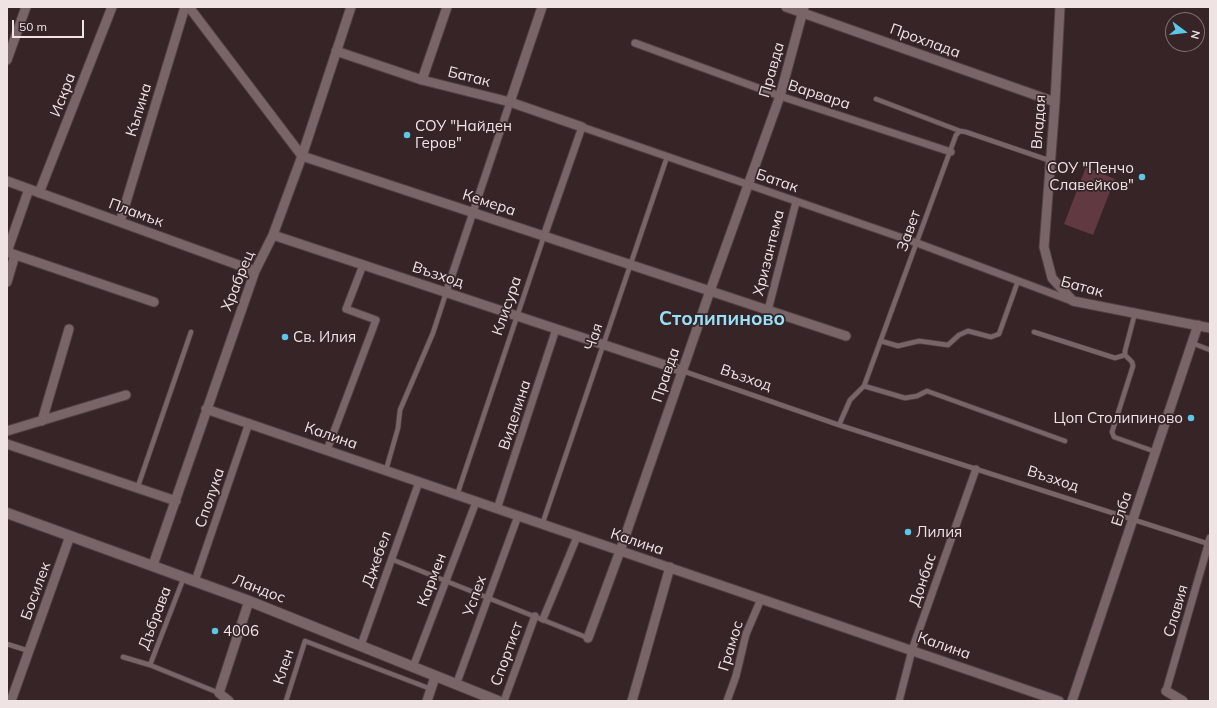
<!DOCTYPE html>
<meta charset="utf-8">
<style>
body{margin:0}
#map{position:relative;width:1217px;height:708px;overflow:hidden;background:#362427;font-family:Mulish,sans-serif}
canvas{display:block}
.frame{position:absolute;inset:0;border:8px solid #efe3e4;pointer-events:none}
.north{position:absolute;left:1165px;top:12px;width:40px;height:40px;box-sizing:border-box;background:#362427;border:1px solid #807073;border-radius:50%;rotate:105deg;font-size:11px;font-weight:700;line-height:16px;text-align:center;color:#efe3e4}
.north::after{content:'';display:block;margin:auto;width:14px;height:18px;background:#5cc7e7;clip-path:polygon(50% 0,100% 100%,50% 72%,0 100%)}
.scale{position:absolute;left:12px;top:20px;width:72px;height:18px;box-sizing:border-box;border:2px solid #efe3e4;border-top:0;padding-left:5px;font-size:12px;line-height:14px;white-space:nowrap;color:#efe3e4;-webkit-text-stroke:3px #362427;paint-order:stroke}
</style>
<div id="map">
<canvas width="1217" height="708"></canvas>
<div class="frame"></div>
<div class="north">N</div>
<div class="scale">50 m</div>
</div>
<script>
const c = document.querySelector('canvas').getContext('2d');
c.lineJoin = 'round';
function paint(path, color) {
  c.fillStyle = color;
  c.fill(path, 'evenodd');
}
function shape(rows) {
  const path = new Path2D();
  for (const r of rows) {
    path.moveTo(r[0], r[1]);
    for (let i = 2; i < r.length; i += 2) path.lineTo(r[i], r[i + 1]);
  }
  return path;
}
function stroke(path, color, width, dash) {
  c.strokeStyle = color;
  c.lineWidth = width;
  c.lineCap = dash ? 'butt' : 'round';
  c.setLineDash(dash || []);
  c.stroke(path);
}
function drawText(font, color, halo, rows, align = 'center') {
  c.font = font + ' Mulish,sans-serif';
  c.lineWidth = 3.5;
  c.setLineDash([]);
  c.textBaseline = 'middle';
  c.strokeStyle = halo;
  c.fillStyle = color;
  for (const [text, x, y, turn = 0] of rows) {
    c.save();
    c.translate(x, y);
    c.rotate((+turn || 0) * Math.PI / 180);
    c.textAlign = isNaN(turn) ? turn : align;
    if (halo) c.strokeText(text, 0, 0);
    c.fillText(text, 0, 0);
    c.restore();
  }
}
const green = shape([
 [1086,167,1115,179,1093,235,1064,224]
]);
const service = shape([
 [876,99,960,131],
 [1135,313,1125,351,1125,355,1132,362,1133,366,1112,432,1114,437,1156,452],
 [1034,332,1115,358,1125,355],
 [881,341,898,346,919,341,948,345,959,335,968,331,991,337,999,334,1018,281],
 [1192,343,1210,350],
 [683,371,839,425,1209,544],
 [864,386,905,398,917,396,927,391,1065,441],
 [839,425,850,400,864,386,956,135,960,131,966,132,1051,161],
 [386,470,398,428,400,410,433,333,446,293],
 [137,489,191,332],
 [457,495,544,236],
 [542,525,667,157],
 [391,559,588,638],
 [184,577,150,665,219,693],
 [7,644,29,651],
 [123,657,150,665],
 [286,701,305,641,431,689]
]);
const pedestrian = shape([
 [635,43,780,96,951,152],
 [544,236,582,127,917,243,1072,301],
 [446,293,510,102],
 [768,310,796,202],
 [327,450,376,320,346,309,363,265],
 [497,509,556,329],
 [195,581,249,423],
 [543,619,577,537],
 [361,645,419,482],
 [413,667,476,502],
 [456,685,518,516],
 [1166,691,1210,538],
 [504,701,535,616],
 [727,701,736,676,746,634,761,599],
 [899,701,912,650,976,469]
]);
const minor = shape([
 [189,7,302,156,846,336],
 [786,7,1055,102],
 [1060,7,1055,102,1044,247,1052,278,1073,301,1210,328],
 [336,51,422,80,510,102,582,127],
 [7,60,26,7],
 [422,80,447,7],
 [510,102,542,7],
 [7,181,255,271],
 [29,189,8,249,10,253,154,302],
 [39,193,112,7],
 [120,222,185,7],
 [273,235,683,371],
 [7,282,15,255],
 [206,409,1059,701],
 [42,421,69,329],
 [7,431,126,395],
 [7,444,176,501],
 [153,565,255,271,273,235,302,156,351,7],
 [588,638,620,551,710,291,780,96,804,7],
 [1166,691,1183,701],
 [11,701,70,536],
 [229,701,219,693,249,601],
 [427,701,435,677],
 [632,701,670,567],
 [1072,701,1198,325]
]);
const tertiary = shape([
 [7,513,249,601,498,701]
]);
const markers = [
 [407,135,4,"#5cc7e7"],
 [1142,177,4,"#5cc7e7"],
 [285,337,4,"#5cc7e7"],
 [1191,418,4,"#5cc7e7"],
 [908,532,4,"#5cc7e7"],
 [215,631,4,"#5cc7e7"]
];
const streetNames = [
 ["Прохлада",925,41,20],
 ["Правда",772,70,-74],
 ["Батак",469,77,14],
 ["Искра",63,95,-69],
 ["Варвара",819,95,18],
 ["Къпина",139,110,-73],
 ["Владая",1039,122,-86],
 ["Батак",777,181,19],
 ["Кемера",489,203,18],
 ["Пламък",136,213,20],
 ["Завет",909,231,-70],
 ["Хризантема",769,253,-76],
 ["Възход",438,275,18],
 ["Храбрец",238,281,-68],
 ["Батак",1082,287,15],
 ["Клисура",507,306,-71],
 ["Чая",594,337,-72],
 ["Правда",666,375,-71],
 ["Възход",746,378,19],
 ["Виделина",515,415,-72],
 ["Калина",331,436,19],
 ["Възход",1053,479,18],
 ["Сполука",210,498,-71],
 ["Елба",1122,509,-72],
 ["Калина",637,542,18],
 ["Джебел",377,559,-70],
 ["Кармен",432,580,-69],
 ["Донбас",923,580,-71],
 ["Ландос",259,589,21],
 ["Босилек",36,591,-70],
 ["Успех",475,596,-70],
 ["Славия",1176,611,-74],
 ["Дъбрава",155,618,-69],
 ["Грамос",731,646,-73],
 ["Калина",944,646,19],
 ["Спортист",507,654,-70],
 ["Клен",284,667,-72]
];
const poiNames = [
 ["СОУ \"Найден",415,126],
 ["Геров\"",415,143],
 ["СОУ \"Пенчо",1134,168,"right"],
 ["Славейков\"",1134,185,"right"],
 ["Св. Илия",293,337],
 ["Цоп Столипиново",1183,418,"right"],
 ["Лилия",916,532],
 ["4006",223,631]
];
const districtNames = [
 ["Столипиново",722,319]
];
paint(green, '#603a40');
stroke(service, '#4f4043', 6);
stroke(pedestrian, '#4f4043', 9);
stroke(minor, '#4f4043', 11);
stroke(tertiary, '#4f4043', 12);
stroke(service, '#796567', 4.5);
stroke(pedestrian, '#796567', 7);
stroke(minor, '#796567', 9);
stroke(tertiary, '#796567', 10);
for (const [x, y, r, color] of markers) {
  const dot = new Path2D();
  dot.arc(x, y, r, 0, 2 * Math.PI);
  c.fillStyle = color;
  c.fill(dot);
  stroke(dot, '#362427', 1.5);
}
drawText('15px', '#efe3e4', '#362427', streetNames);
drawText('15px', '#efe3e4', '#362427', poiNames, 'left');
drawText('bold 19px', '#98e2f9', '#362427', districtNames);
</script>
